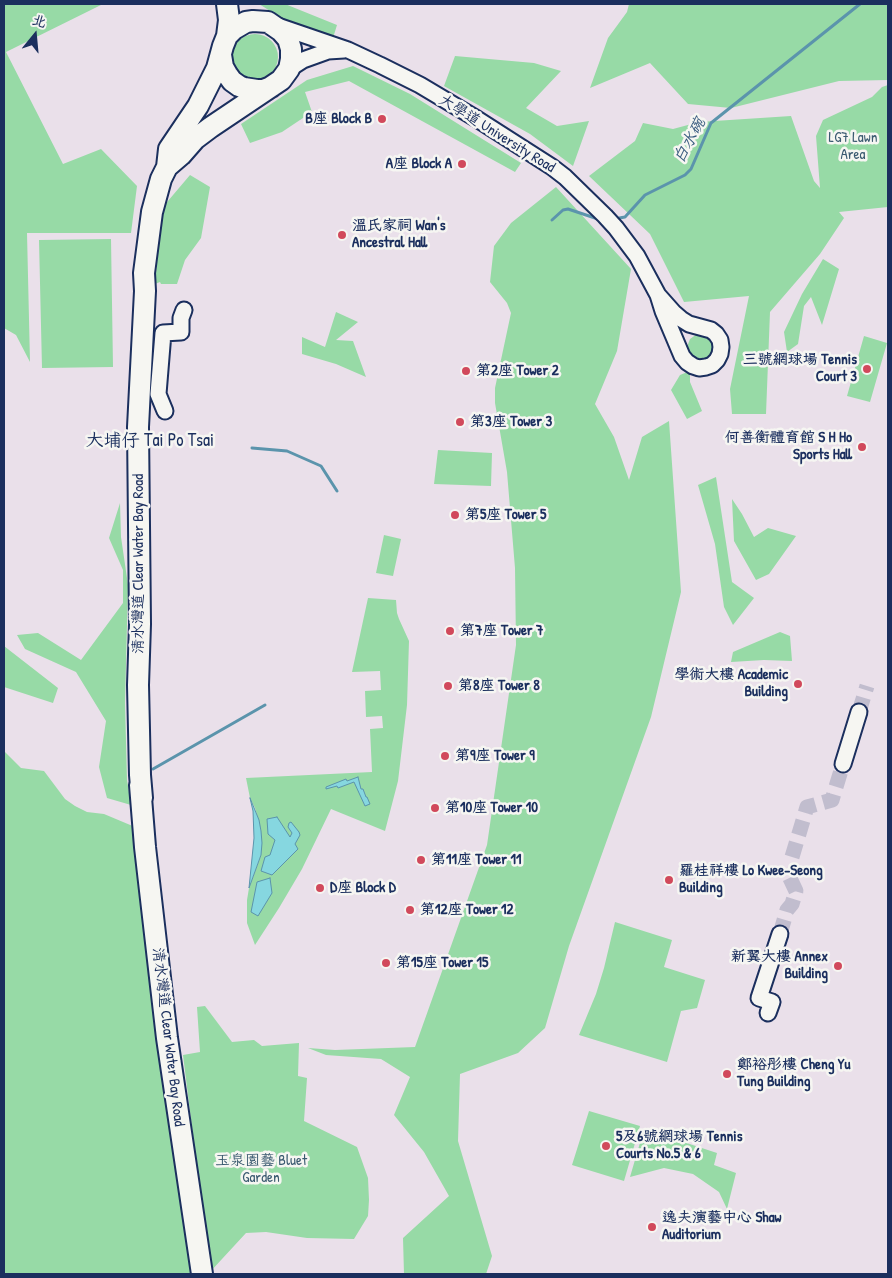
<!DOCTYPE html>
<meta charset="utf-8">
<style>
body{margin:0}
#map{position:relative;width:892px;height:1278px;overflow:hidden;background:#eae0ea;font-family:"Patrick Hand","LXGW WenKai TC",sans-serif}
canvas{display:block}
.frame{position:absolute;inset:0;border:5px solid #1b2f5e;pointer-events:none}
.north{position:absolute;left:10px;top:10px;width:50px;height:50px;-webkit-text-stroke:4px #f6f6f2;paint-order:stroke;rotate:17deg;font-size:14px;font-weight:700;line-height:20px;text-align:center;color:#1b2f5e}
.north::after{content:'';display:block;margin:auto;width:18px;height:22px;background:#1b2f5e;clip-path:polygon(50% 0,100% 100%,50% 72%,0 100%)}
</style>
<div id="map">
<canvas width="892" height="1278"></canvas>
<div class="frame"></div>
<div class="north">北</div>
</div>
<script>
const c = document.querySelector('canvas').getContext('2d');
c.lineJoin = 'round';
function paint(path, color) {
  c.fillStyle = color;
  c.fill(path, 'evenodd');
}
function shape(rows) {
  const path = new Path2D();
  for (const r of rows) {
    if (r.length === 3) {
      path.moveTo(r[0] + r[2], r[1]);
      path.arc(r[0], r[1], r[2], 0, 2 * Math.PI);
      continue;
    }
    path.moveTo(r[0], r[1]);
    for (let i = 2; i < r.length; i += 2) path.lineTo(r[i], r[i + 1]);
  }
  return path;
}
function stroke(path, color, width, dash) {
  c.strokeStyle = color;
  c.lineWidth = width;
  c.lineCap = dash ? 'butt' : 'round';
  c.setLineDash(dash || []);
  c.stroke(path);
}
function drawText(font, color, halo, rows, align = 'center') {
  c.font = font + ' "Patrick Hand","LXGW WenKai TC",sans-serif';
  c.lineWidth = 5;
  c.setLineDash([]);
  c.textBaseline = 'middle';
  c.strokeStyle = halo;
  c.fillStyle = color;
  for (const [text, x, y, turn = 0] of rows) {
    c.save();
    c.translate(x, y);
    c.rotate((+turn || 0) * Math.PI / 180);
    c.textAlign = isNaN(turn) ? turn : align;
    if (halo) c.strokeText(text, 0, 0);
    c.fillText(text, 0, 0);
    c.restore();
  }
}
const green = shape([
 [4,4,103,4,6,52,63,164,101,149,137,186,131,233,27,233,30,362,16,335,4,328],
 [259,4,285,4,337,25,333,38,283,19],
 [629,4,888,4,888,80,839,81,731,108,688,104,650,63,590,88,608,38,627,12],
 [255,57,23],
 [455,56,534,63,561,71,526,108,557,126,589,121,573,166,530,134,444,86],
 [353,66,410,94,521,163,515,172,349,81,305,92,312,112,282,132,250,143,241,124,307,80],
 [888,85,888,207,839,212,844,218,820,254,770,312,766,414,732,414,730,389,749,296,684,302,650,234,589,176,635,141,643,123,673,129,699,122,791,116,814,181,820,188,816,136,823,120,872,97,882,87],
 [190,175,210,187,201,238,185,260,177,284,161,284,160,282,155,284,162,208],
 [556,187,631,269,617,351,595,404,614,437,629,480,642,437,669,421,681,592,651,717,569,946,545,1028,518,1053,460,1074,458,1141,492,1256,486,1274,404,1274,403,1238,449,1196,424,1152,394,1115,410,1077,381,1059,326,1055,308,1048,335,1050,415,1047,487,845,516,645,515,568,507,472,495,403,495,388,511,313,507,303,490,282,494,246,511,223],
 [111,239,113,367,42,368,39,240],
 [823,259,839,269,822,325,811,297,804,306,798,344,787,352,784,332,802,294],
 [336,312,358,322,336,340,353,341,366,377,336,364,302,354,302,337,325,347],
 [697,334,706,335,713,341,715,351,710,359,696,361,687,352,687,347,690,339],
 [864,336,887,343,870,402,847,396],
 [690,371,690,382,702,411,687,419,671,390,680,375],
 [438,450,492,453,491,486,434,484],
 [716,477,732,582,754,598,733,625,724,607,715,544,698,485],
 [732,499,742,514,754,537,768,528,796,536,769,574,756,580,734,541],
 [120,503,121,537,128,585,125,703,127,780,131,805,107,798,99,767,106,721,76,672,25,649,17,635,38,633,81,660,123,603,123,570,109,538],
 [384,535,401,539,393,576,376,573],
 [368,598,396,600,397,613,399,619,409,641,407,705,398,781,385,831,331,809,302,869,279,908,255,945,247,923,247,900,249,888,261,855,261,831,255,808,250,798,246,778,372,772,370,729,383,728,382,716,366,717,365,691,381,690,380,671,352,672],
 [780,632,790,636,792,661,764,660,731,662,733,652],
 [4,646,58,688,53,703,4,687],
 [4,751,21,768,44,771,65,799,75,806,87,812,104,814,135,827,161,1058,192,1274,4,1274],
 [615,922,672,940,664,967,705,980,697,1008,681,1011,667,1062,579,1035,596,994,604,968],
 [205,1006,232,1042,254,1040,262,1046,299,1043,298,1076,307,1078,304,1121,357,1147,368,1178,369,1200,368,1216,354,1239,307,1238,266,1232,246,1233,210,1272,183,1055,200,1052,197,1007],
 [589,1111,640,1126,624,1181,572,1165],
 [644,1129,717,1153,714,1165,736,1173,727,1209,719,1192,693,1174,664,1168,630,1177]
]);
const water = shape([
 [358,777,361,789,363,789,366,797,367,797,370,804,365,806,354,782,338,788,337,786,326,789,326,787,346,779,347,781,358,777],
 [250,798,259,820,261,831,262,843,261,855,249,888,254,838,253,811,250,798],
 [277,817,290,837,292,833,288,827,289,823,291,822,299,832,300,835,295,844,298,849,272,875,261,871,265,857,270,855,275,840,268,834,267,819,277,817],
 [270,878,272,893,258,916,251,912,257,882,270,878]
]);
const stream = shape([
 [614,219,625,217,645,195,685,175,691,169,711,123,860,4],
 [552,220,563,210,568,209,601,220],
 [252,448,287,451,321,466,337,491],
 [153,769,265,705]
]);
const minorTunnel = shape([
 [859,712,867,686],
 [792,857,807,807,832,800,843,764],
 [780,934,787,910,792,904,796,891,787,872,788,869]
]);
const minor = shape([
 [275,25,348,50,380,65,420,85,477,119,552,167,565,177,605,216,616,228,637,256,658,295,663,311,682,356,687,362,693,366,699,368,706,367,712,365,717,360,720,354,721,347,720,340,716,334,711,330,689,324,681,319,674,313,658,295],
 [289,69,303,60,328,51,344,50],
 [165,411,158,394,163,333,181,332,181,318,184,310],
 [843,764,859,712],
 [768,1013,772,1002,759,998,780,934]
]);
const major = shape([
 [221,55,223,67,227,74,232,81,239,86,244,88,257,90,263,90,271,87],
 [167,167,169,149,198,106,217,68,223,46,227,36,229,20,227,4],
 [140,785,145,847,167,1038,202,1274],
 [142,798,140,775,138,685,140,624,138,427,145,291,144,273,152,212,161,179,167,167,181,155,195,139,211,127,281,80,289,69,291,59,291,49,288,39,281,31,268,22,253,21,246,22,234,29,227,36]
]);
const markers = [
 [382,119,5,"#d1495b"],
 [462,164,5,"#d1495b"],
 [342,235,5,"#d1495b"],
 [867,369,5,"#d1495b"],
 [466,371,5,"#d1495b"],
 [460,422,5,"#d1495b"],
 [862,447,5,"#d1495b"],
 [455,515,5,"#d1495b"],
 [450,631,5,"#d1495b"],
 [798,684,5,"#d1495b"],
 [448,686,5,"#d1495b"],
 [445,756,5,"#d1495b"],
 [435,808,5,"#d1495b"],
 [421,860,5,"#d1495b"],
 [669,880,5,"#d1495b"],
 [320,888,5,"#d1495b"],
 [410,910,5,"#d1495b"],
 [386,963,5,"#d1495b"],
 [838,966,5,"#d1495b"],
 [727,1074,5,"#d1495b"],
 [606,1146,5,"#d1495b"],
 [652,1227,5,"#d1495b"]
];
const poiNames = [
 ["B座 Block B",372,119,"right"],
 ["A座 Block A",452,164,"right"],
 ["溫氏家祠 Wan's",352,226],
 ["Ancestral Hall",352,243],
 ["三號網球場 Tennis",857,360,"right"],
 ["Court 3",857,377,"right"],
 ["第2座 Tower 2",476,371],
 ["第3座 Tower 3",470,422],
 ["何善衡體育館 S H Ho",852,438,"right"],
 ["Sports Hall",852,455,"right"],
 ["第5座 Tower 5",465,515],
 ["第7座 Tower 7",460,631],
 ["學術大樓 Academic",788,675,"right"],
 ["Building",788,692,"right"],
 ["第8座 Tower 8",458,686],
 ["第9座 Tower 9",455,756],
 ["第10座 Tower 10",445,808],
 ["第11座 Tower 11",431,860],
 ["羅桂祥樓 Lo Kwee-Seong",679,871],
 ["Building",679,888],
 ["D座 Block D",330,888],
 ["第12座 Tower 12",420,910],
 ["新翼大樓 Annex",828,957,"right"],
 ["Building",828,974,"right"],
 ["第15座 Tower 15",396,963],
 ["鄭裕彤樓 Cheng Yu",737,1065],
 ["Tung Building",737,1082],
 ["5及6號網球場 Tennis",616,1137],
 ["Courts No.5 & 6",616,1154],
 ["逸夫演藝中心 Shaw",662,1218],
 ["Auditorium",662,1235]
];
const streetNames = [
 ["大學道 University Road",497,134,32],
 ["清水灣道 Clear Water Bay Road",139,564,-90],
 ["清水灣道 Clear Water Bay Road",168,1037,83]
];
const parkNames = [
 ["LG7 Lawn",853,138],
 ["Area",853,155],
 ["玉泉園藝 Bluet",261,1161],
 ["Garden",261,1178]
];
const waterNames = [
 ["白水碗",690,141,-61]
];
const quarterNames = [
 ["大埔仔 Tai Po Tsai",150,441]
];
paint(green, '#97daa6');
paint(water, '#86d7e0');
stroke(water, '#5b94ac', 1);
stroke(stream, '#5b94ac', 3);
stroke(minorTunnel, '#c1bdce', 15, [15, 8]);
stroke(minor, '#1b2f5e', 19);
stroke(major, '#1b2f5e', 24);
stroke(minor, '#f6f6f2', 15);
stroke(major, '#f6f6f2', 20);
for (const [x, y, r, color] of markers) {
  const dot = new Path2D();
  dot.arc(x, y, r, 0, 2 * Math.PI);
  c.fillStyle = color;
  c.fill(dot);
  stroke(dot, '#f6f6f2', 2);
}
drawText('bold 15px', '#1b2f5e', '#f6f6f2', poiNames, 'left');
drawText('15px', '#1b2f5e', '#f6f6f2', streetNames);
drawText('15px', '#3a5a70', '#f6f6f2', parkNames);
drawText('italic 16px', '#36597e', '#f6f6f2', waterNames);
drawText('18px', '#1b2f5e', '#f6f6f2', quarterNames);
</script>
